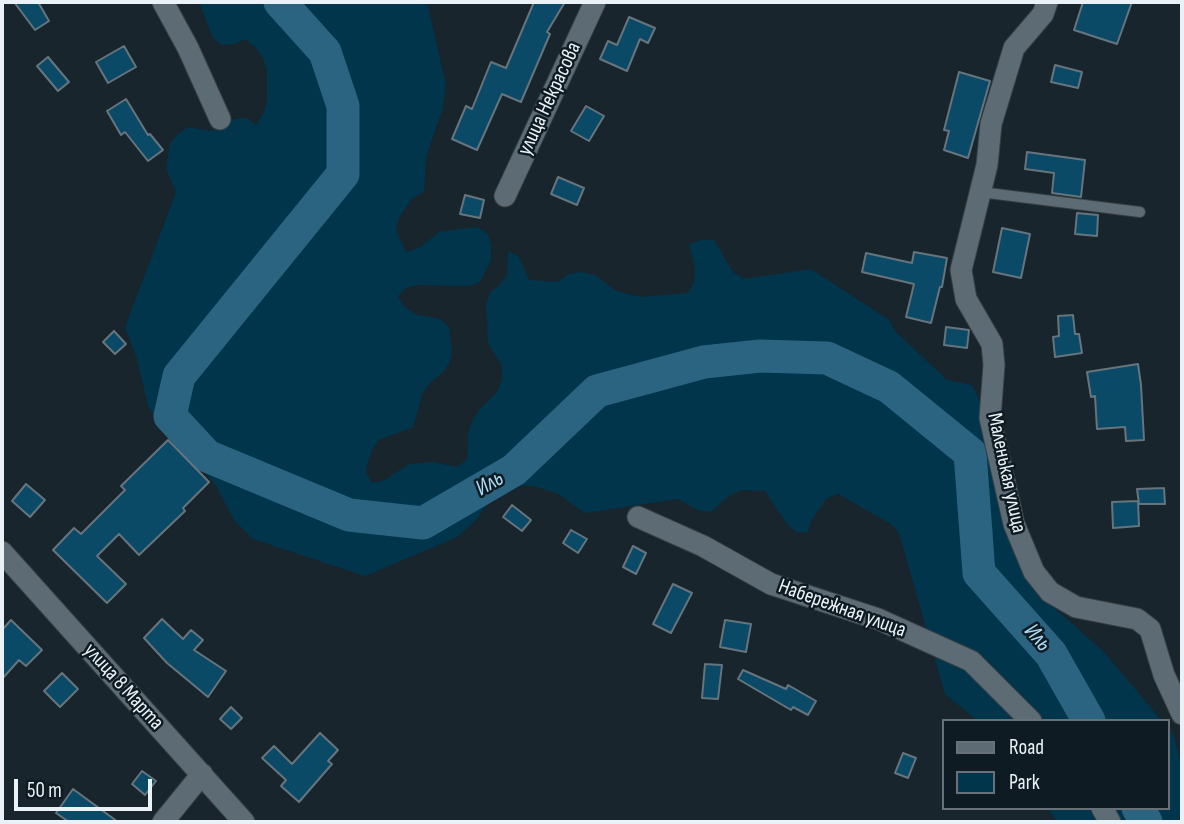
<!DOCTYPE html>
<meta charset="utf-8">
<style>
body{margin:0}
#map{position:relative;width:1184px;height:824px;overflow:hidden;background:#18252c;font-family:"Sofia Sans Condensed",sans-serif}
canvas{display:block}
.frame{position:absolute;inset:0;border:4px solid #eaf2f7;pointer-events:none}
.legend{position:absolute;left:942px;top:719px;width:228px;height:91px;box-sizing:border-box;background:#0f1b22;border:2px solid #677177;margin:0;padding:9px 12px;list-style:none;font-size:21px;color:#eaf2f7}
.legend li{display:flex;align-items:center;gap:14px;height:35px}
.legend b{width:35px;border:2px solid #677177}
.scale{position:absolute;left:14px;top:779px;width:138px;height:32px;box-sizing:border-box;border:4px solid #eaf2f7;border-top:0;padding-left:9px;font-size:21px;line-height:24px;white-space:nowrap;color:#eaf2f7;-webkit-text-stroke:5px #0f1b22;paint-order:stroke}
</style>
<div id="map">
<canvas width="1184" height="824"></canvas>
<div class="frame"></div>
<ul class="legend">
<li><b style="height:9px;background:#5d6b74"></b>Road</li>
<li><b style="height:19px;background:#00354c"></b>Park</li>
</ul>
<div class="scale">50 m</div>
</div>
<script>
const c = document.querySelector('canvas').getContext('2d');
c.lineJoin = 'round';
function paint(path, color) {
  c.fillStyle = color;
  c.fill(path, 'evenodd');
}
function shape(rows) {
  const path = new Path2D();
  for (const r of rows) {
    path.moveTo(r[0], r[1]);
    for (let i = 2; i < r.length; i += 2) path.lineTo(r[i], r[i + 1]);
  }
  return path;
}
function stroke(path, color, width, dash) {
  c.strokeStyle = color;
  c.lineWidth = width;
  c.lineCap = dash ? 'butt' : 'round';
  c.setLineDash(dash || []);
  c.stroke(path);
}
function drawText(font, color, halo, rows, align = 'center') {
  c.font = font + ' "Sofia Sans Condensed",sans-serif';
  c.lineWidth = 5;
  c.setLineDash([]);
  c.textBaseline = 'middle';
  c.strokeStyle = halo;
  c.fillStyle = color;
  for (const [text, x, y, turn = 0] of rows) {
    c.save();
    c.translate(x, y);
    c.rotate((+turn || 0) * Math.PI / 180);
    c.textAlign = isNaN(turn) ? turn : align;
    if (halo) c.strokeText(text, 0, 0);
    c.fillText(text, 0, 0);
    c.restore();
  }
}
const green = shape([
 [199,2,427,2,446,85,442,111,426,157,424,191,413,198,399,218,396,230,406,252,419,248,439,232,477,227,488,234,491,246,491,260,480,282,469,286,417,285,406,288,398,296,404,306,415,314,440,319,449,327,452,352,449,364,442,373,431,382,423,392,413,427,379,440,372,451,368,461,366,473,372,483,385,480,409,464,433,462,458,467,467,459,468,433,472,422,479,410,497,392,502,379,502,366,488,343,486,304,490,292,500,285,507,275,508,251,519,257,529,280,557,282,569,274,581,272,595,275,616,291,641,297,688,293,694,282,695,269,689,244,701,240,714,240,733,272,744,279,811,269,889,320,895,331,947,380,972,385,978,397,995,488,1033,589,1103,651,1162,721,978,721,945,694,899,533,891,524,838,494,826,499,811,521,808,532,796,532,787,524,765,491,741,490,730,495,712,511,700,511,678,499,585,513,557,493,533,486,510,485,497,491,475,521,457,537,365,576,253,539,234,520,215,484,149,409,136,356,125,327,176,192,166,169,170,144,178,134,188,127,211,131,224,126,234,119,246,118,256,125,264,112,267,100,267,71,263,58,256,48,245,39,234,44,222,45,213,38],
 [1168,728,1173,733,1182,768,1182,822,1058,822,1047,808,1168,808]
]);
const river = shape([
 [280,2,325,52,343,106,343,174,179,376,170,416,207,456,349,515,423,523,514,470,597,391,704,362,760,356,827,358,889,387,970,453,979,573,1051,654,1089,721],
 [1138,808,1146,822]
]);
const building = shape([
 [14,2,38,2,49,21,35,30,14,2],
 [534,2,565,2,547,32,550,34,521,102,502,94,477,150,452,139,466,106,472,109,491,62,506,68,534,2],
 [1083,2,1132,2,1117,44,1074,30,1083,2],
 [629,17,655,28,648,43,640,39,627,71,600,59,608,41,617,45,629,17],
 [124,46,136,67,108,83,96,62,124,46],
 [48,57,69,82,58,91,37,66,48,57],
 [1055,65,1082,72,1078,88,1051,82,1055,65],
 [959,72,990,81,968,158,944,150,949,131,944,130,959,72],
 [126,99,148,135,150,134,163,150,148,161,125,132,121,135,107,111,126,99],
 [586,106,604,116,589,141,571,131,586,106],
 [1027,152,1085,160,1081,197,1052,193,1054,173,1025,169,1027,152],
 [558,177,584,188,577,205,551,194,558,177],
 [465,195,484,200,480,218,460,214,465,195],
 [1077,213,1098,215,1097,236,1075,234,1077,213],
 [1002,228,1030,234,1021,278,993,272,1002,228],
 [914,252,947,258,942,287,940,287,931,323,906,317,914,284,862,272,866,253,912,263,914,252],
 [1073,315,1075,334,1079,334,1082,353,1055,357,1053,337,1059,336,1058,316,1073,315],
 [946,327,969,330,967,348,944,345,946,327],
 [114,331,126,344,115,354,103,342,114,331],
 [1138,364,1141,385,1144,440,1126,441,1125,427,1097,429,1095,396,1091,397,1087,372,1138,364],
 [168,440,209,482,183,508,185,511,139,555,119,534,97,556,126,584,107,603,53,550,74,528,81,534,125,490,121,486,168,440],
 [26,484,45,500,30,517,12,501,26,484],
 [1164,488,1165,504,1139,504,1137,489,1164,488],
 [1138,501,1139,526,1113,528,1112,502,1138,501],
 [512,505,531,520,522,531,503,517,512,505],
 [571,530,587,539,578,553,563,543,571,530],
 [633,546,646,553,636,574,623,567,633,546],
 [673,584,692,593,671,633,653,624,673,584],
 [162,619,183,639,191,630,203,640,194,650,226,671,208,697,167,663,144,638,162,619],
 [11,620,42,650,26,666,19,660,2,679,2,630,11,620],
 [725,620,751,624,746,652,720,647,725,620],
 [705,664,722,665,718,699,702,698,705,664],
 [743,670,786,689,788,685,816,701,808,715,793,707,791,710,738,679,743,670],
 [62,673,78,689,60,707,44,691,62,673],
 [231,707,242,718,231,729,220,719,231,707],
 [320,733,338,750,328,761,332,764,299,802,281,786,286,780,262,758,274,746,292,764,320,733],
 [903,753,916,758,908,778,895,773,903,753],
 [142,771,156,781,145,795,132,784,142,771],
 [73,789,118,822,69,822,56,813,73,789]
]);
const service = shape([
 [980,192,1140,212]
]);
const minor = shape([
 [163,2,188,48,220,119],
 [1047,2,1043,14,1014,48,991,124,987,165,961,270,966,299,992,344,994,365,990,418,1014,524,1034,572,1050,592,1076,607,1137,619,1150,629,1164,675,1182,714],
 [505,196,595,2],
 [638,517,703,546,771,584,878,619,971,661,1031,721],
 [2,552,244,822],
 [1102,808,1110,822],
 [163,822,202,774]
]);
const streetNames = [
 ["улица Некрасова",550,99,-65],
 ["Маленькая улица",1006,473,78],
 ["Набережная улица",842,609,20],
 ["улица 8 Марта",123,687,48]
];
const waterNames = [
 ["Иль",490,484,-30],
 ["Иль",1037,638,49]
];
paint(green, '#00354c');
stroke(river, '#2b6481', 33);
paint(building, '#0b4a67');
stroke(building, '#66747d', 2);
stroke(service, '#374046', 12);
stroke(minor, '#374046', 23);
stroke(service, '#5d6b74', 10);
stroke(minor, '#5d6b74', 21);
drawText('21px', '#eaf2f7', '#0f1b22', streetNames);
drawText('italic 23px', '#a8d8f4', '#0f1b22', waterNames);
</script>
